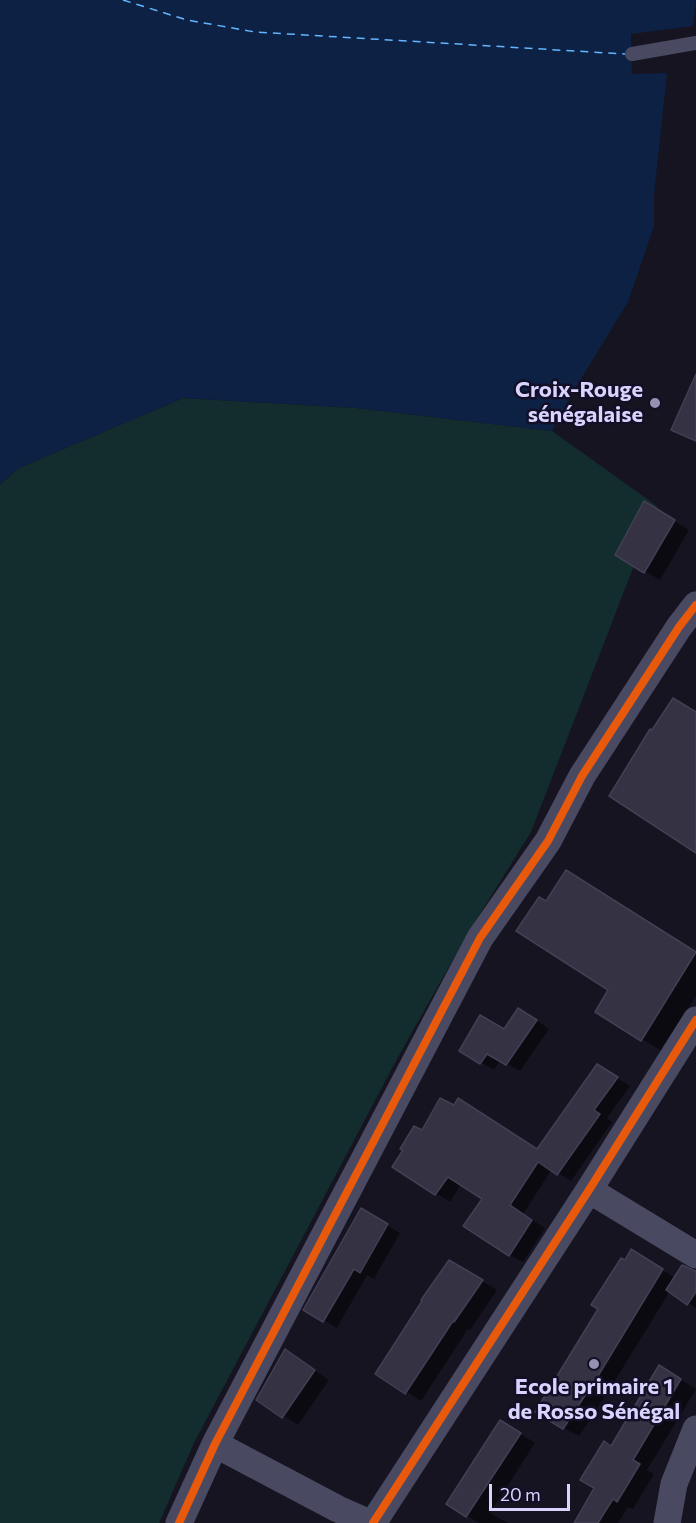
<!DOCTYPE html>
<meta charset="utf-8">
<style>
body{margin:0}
#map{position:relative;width:696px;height:1523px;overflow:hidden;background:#161421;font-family:Commissioner,sans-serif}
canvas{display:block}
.scale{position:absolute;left:489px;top:1484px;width:81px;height:27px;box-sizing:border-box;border:3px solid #d9d4ff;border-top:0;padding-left:8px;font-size:18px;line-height:21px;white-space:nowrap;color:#d9d4ff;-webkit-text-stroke:4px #130f26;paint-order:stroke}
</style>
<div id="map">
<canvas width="696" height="1523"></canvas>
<div class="scale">20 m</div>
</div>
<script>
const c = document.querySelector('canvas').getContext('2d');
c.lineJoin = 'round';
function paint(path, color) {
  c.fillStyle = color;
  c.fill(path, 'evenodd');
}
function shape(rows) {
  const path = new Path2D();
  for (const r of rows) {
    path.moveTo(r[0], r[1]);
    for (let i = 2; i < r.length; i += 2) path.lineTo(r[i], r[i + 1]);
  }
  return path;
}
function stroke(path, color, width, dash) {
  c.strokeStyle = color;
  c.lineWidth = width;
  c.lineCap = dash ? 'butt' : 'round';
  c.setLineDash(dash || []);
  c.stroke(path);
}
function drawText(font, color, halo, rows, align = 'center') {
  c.font = font + ' Commissioner,sans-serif';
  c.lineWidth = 5;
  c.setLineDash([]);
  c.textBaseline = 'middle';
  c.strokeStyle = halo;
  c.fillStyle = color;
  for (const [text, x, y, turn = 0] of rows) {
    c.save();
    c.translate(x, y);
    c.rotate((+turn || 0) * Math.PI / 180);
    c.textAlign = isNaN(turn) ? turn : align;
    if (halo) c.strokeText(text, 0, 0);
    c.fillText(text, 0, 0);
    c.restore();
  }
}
const green = shape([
 [183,398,356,408,552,431,657,506,531,832,468,933,397,1059,194,1443,159,1523,0,1523,0,484,19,468]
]);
const water = shape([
 [0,0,696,0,693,26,631,34,632,74,667,73,654,195,654,226,628,302,573,392,552,431,356,408,183,398,19,468,0,484]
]);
const shadow = shape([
 [660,512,689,530,660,580,617,554],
 [586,884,696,953,696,996,662,1051,597,1012,610,990,547,903],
 [532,1017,549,1029,520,1071,500,1060,494,1070,461,1051],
 [602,1069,630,1086,607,1118,612,1122,571,1181,552,1169,523,1214,545,1228,523,1262,509,1255,484,1199,461,1184,450,1202,394,1167,423,1132,538,1151],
 [362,1210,400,1233,374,1279,367,1275,337,1328,305,1309],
 [647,1260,675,1278,696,1272,696,1308,670,1291,613,1384,579,1436,564,1428,600,1309,625,1262],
 [450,1262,497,1290,470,1330,468,1329,421,1401,377,1373],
 [300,1360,329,1380,298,1425,258,1399],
 [660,1367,696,1389,647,1470,654,1474,633,1509,628,1507,618,1523,575,1523,596,1488,612,1448],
 [516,1431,535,1443,490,1513,508,1523,479,1523,448,1504]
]);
const ferry = shape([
 [123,0,187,20,255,32,625,54]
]);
const building = shape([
 [696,374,696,441,671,430,696,374],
 [644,501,675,520,644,573,615,555,644,501],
 [673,698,696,712,696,853,609,796,650,729,652,730,673,698],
 [566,870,696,952,641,1041,595,1012,608,990,516,931,539,897,546,901,566,870],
 [518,1008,537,1020,506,1065,487,1054,480,1064,459,1051,480,1015,504,1029,518,1008],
 [597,1064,618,1077,594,1110,600,1114,557,1175,538,1162,510,1205,532,1220,509,1256,463,1226,482,1199,448,1177,435,1195,392,1167,403,1150,400,1149,414,1126,422,1130,440,1098,454,1105,458,1098,537,1149,597,1064],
 [361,1208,388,1224,360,1273,354,1269,323,1322,303,1310,361,1208],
 [631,1249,663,1269,598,1376,563,1429,535,1412,598,1309,591,1305,621,1258,625,1260,631,1249],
 [449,1260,483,1280,454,1322,453,1321,405,1394,375,1374,422,1301,421,1300,449,1260],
 [682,1265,696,1271,696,1292,687,1305,666,1290,682,1265],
 [285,1349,315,1370,282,1418,256,1400,285,1349],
 [659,1365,681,1379,633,1460,640,1464,617,1502,613,1499,598,1523,574,1523,594,1488,580,1480,604,1441,611,1446,659,1365],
 [500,1420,521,1433,466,1517,446,1504,500,1420]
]);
const service = shape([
 [632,54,696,43]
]);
const minor = shape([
 [589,1190,696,1255],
 [215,1444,338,1509,370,1523],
 [179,1523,215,1444,480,938,548,841,582,776,679,627,696,605],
 [373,1523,589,1190,696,1020],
 [667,1523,674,1484,696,1429]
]);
const cycleway = shape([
 [179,1523,215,1444,480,938,548,841,582,776,679,627,696,605],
 [373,1523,589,1190,696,1020]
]);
const markers = [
 [655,403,6,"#9591b1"],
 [594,1364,6,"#9591b1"]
];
const poiNames = [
 ["Croix-Rouge",643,390],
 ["sénégalaise",643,415],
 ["Ecole primaire 1",594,1387,"center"],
 ["de Rosso Sénégal",594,1412,"center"]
];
paint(green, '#132c2d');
paint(water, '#0d2144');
paint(shadow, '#0007');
stroke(ferry, '#62b6ff', 1.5, [8, 6]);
paint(building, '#343243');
stroke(building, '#433f54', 1.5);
stroke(service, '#4a4962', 14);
stroke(minor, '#4a4962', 27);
stroke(cycleway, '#e8590c', 8);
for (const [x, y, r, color] of markers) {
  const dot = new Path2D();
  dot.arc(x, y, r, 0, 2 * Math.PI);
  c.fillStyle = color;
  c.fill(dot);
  stroke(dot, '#130f26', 2);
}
drawText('bold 22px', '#d9d4ff', '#130f26', poiNames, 'right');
</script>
